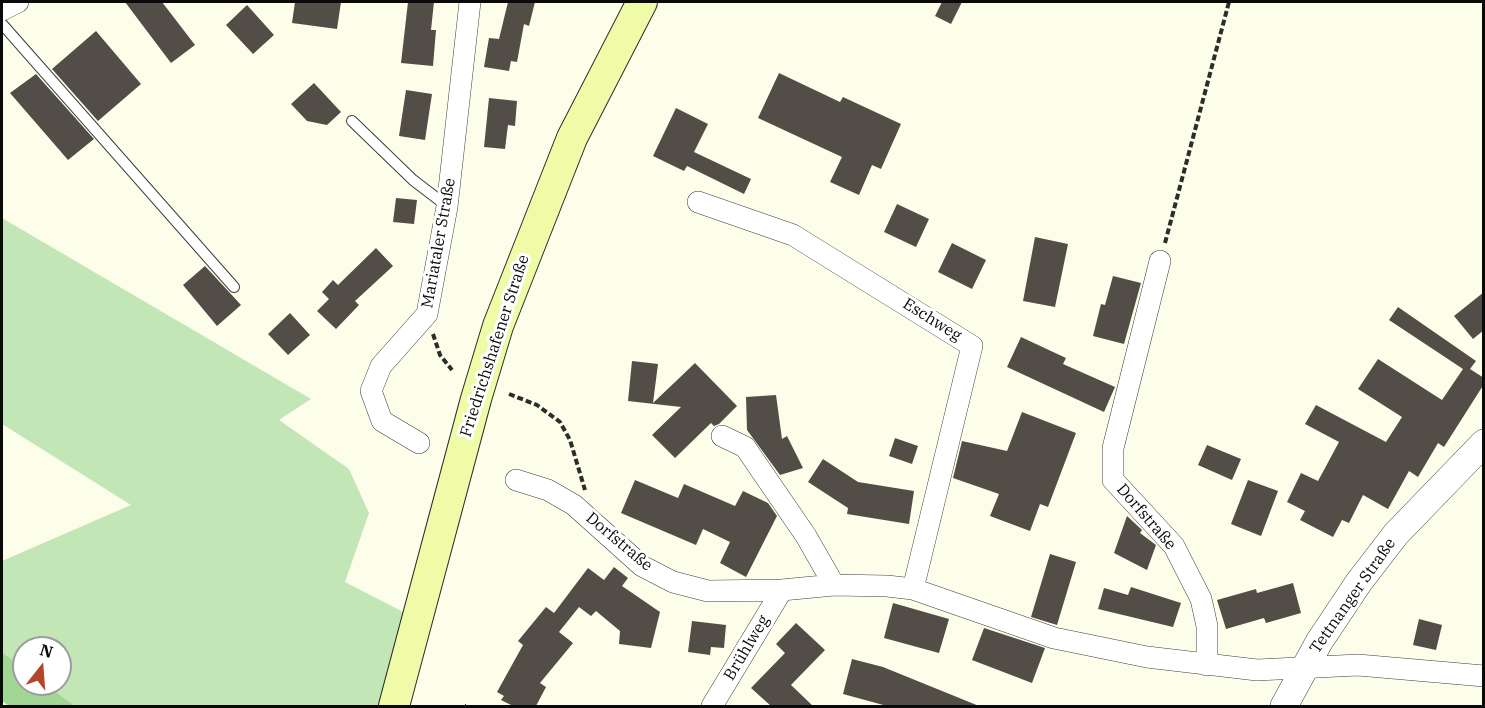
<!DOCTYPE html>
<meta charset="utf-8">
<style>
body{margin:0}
#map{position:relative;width:1485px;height:708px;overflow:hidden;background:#fdfee9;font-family:"IBM Plex Serif",serif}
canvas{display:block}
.frame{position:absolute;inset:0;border:3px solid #0a0a0a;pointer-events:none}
.north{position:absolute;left:12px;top:636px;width:60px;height:60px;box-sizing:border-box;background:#fff;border:2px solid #9d9d9d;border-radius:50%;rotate:17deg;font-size:16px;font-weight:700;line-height:24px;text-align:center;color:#0a0a0a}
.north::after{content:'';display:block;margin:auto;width:21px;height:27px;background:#b3462a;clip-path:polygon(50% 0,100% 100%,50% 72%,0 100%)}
</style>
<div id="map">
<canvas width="1485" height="708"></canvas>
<div class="frame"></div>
<div class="north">N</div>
</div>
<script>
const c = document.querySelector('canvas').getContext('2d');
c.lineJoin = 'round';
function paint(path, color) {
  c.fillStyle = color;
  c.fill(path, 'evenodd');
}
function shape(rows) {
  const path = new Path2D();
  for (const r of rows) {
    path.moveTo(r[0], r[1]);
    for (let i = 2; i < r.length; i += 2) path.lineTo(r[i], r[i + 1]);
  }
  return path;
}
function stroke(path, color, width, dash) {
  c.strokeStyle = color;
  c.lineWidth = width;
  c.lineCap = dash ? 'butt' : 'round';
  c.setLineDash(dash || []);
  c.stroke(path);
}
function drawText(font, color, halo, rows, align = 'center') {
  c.font = font + ' "IBM Plex Serif",serif';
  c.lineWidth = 6;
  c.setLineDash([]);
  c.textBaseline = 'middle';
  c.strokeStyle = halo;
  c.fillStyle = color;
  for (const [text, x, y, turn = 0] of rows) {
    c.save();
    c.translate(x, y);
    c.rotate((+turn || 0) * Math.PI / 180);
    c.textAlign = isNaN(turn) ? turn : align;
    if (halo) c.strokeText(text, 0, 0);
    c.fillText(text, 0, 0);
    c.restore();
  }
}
const green = shape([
 [2,218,311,399,279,420,349,469,369,513,345,582,417,619,394,706,75,706,45,684,60,684,60,648,24,648,24,668,2,652,2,561,131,505,2,424]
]);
const forest = shape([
 [2,652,24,668,24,684,45,684,75,706,9,706,2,701]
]);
const building = shape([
 [125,2,162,2,195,45,171,63],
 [295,2,341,2,337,29,292,23],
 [408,2,434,2,431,30,436,30,433,66,401,63],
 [508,2,535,2,529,26,524,24,517,62,511,61,509,71,484,67,489,38,499,39],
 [942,2,962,2,951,24,935,16],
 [247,5,274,35,253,54,226,25],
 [96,31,141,84,98,121,52,69],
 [779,73,840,102,843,97,901,124,881,169,872,165,859,195,830,182,842,157,758,118],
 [36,74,94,139,68,160,10,93],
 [314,83,341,112,327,125,307,121,291,104],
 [406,90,432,94,425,140,399,136],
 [489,98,517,101,515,126,508,125,505,149,484,147],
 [676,108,708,124,694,152,751,179,744,194,687,166,684,171,653,156],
 [396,198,417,200,414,224,393,222],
 [897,204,929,219,916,247,884,232],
 [1035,237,1068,244,1055,307,1023,301],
 [952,243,986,260,972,289,938,272],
 [376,248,393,266,355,301,359,305,336,329,317,311,329,299,322,292,333,280,338,285],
 [205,266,241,305,217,326,183,285],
 [1113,276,1141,283,1124,344,1093,336,1101,304,1105,305],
 [1484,292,1484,330,1473,339,1454,316],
 [1398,307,1476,361,1470,369,1484,378,1484,384,1444,447,1438,443,1418,477,1409,471,1388,509,1363,495,1349,523,1342,520,1333,537,1300,520,1305,511,1287,502,1301,473,1318,481,1339,442,1305,424,1316,405,1386,442,1402,417,1358,389,1378,359,1442,400,1463,369,1389,320],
 [290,313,310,335,288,355,268,334],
 [1021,337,1066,358,1063,364,1115,387,1104,412,1007,367],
 [632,361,658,364,653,403,695,363,737,406,719,424,714,426,711,423,675,458,652,435,681,407,628,401],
 [776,395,782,439,787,436,803,468,780,475,747,430,746,397],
 [1022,412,1076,433,1048,507,1040,504,1030,531,990,516,999,494,953,478,962,441,1007,451],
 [895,438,918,446,912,464,889,456],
 [1207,445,1241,459,1232,480,1198,465],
 [823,459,858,482,914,491,909,524,847,514,848,508,808,482],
 [635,480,678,498,684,484,735,506,743,491,768,503,777,516,746,577,720,563,730,542,703,529,696,545,621,513],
 [1248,480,1278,491,1261,536,1231,524],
 [1127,516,1142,530,1140,533,1156,545,1147,570,1114,553],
 [1050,554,1076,562,1057,625,1031,617],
 [614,567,628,578,622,586,660,612,651,648,619,644,620,631,596,611,591,616,579,607,559,632,573,643,540,683,546,687,536,706,513,706,501,700,504,696,497,692,523,645,518,641,546,607,554,613,588,568,604,580],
 [1293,583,1301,613,1266,623,1264,618,1226,629,1217,600,1256,589,1257,593],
 [1131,587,1181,603,1173,627,1098,609,1104,588,1128,595],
 [893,603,949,619,939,653,884,638],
 [1419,619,1442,625,1436,650,1413,645],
 [692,621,726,625,724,648,711,647,710,655,688,652],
 [796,623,825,650,791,685,813,706,771,706,751,688,785,653,776,644],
 [984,628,1045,648,1032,683,972,660],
 [852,659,883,667,979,706,887,706,843,694]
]);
const path = shape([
 [1165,243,1229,2],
 [433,334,440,355,452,370],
 [509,394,537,405,560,422,570,440,585,490],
 [465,706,466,706]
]);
const service = shape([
 [2,24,234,287],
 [352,121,413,180,447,206]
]);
const minor = shape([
 [2,10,18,2],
 [698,202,793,235,972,346,913,589],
 [1160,261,1113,448,1113,480,1174,546,1201,599,1207,626,1207,665],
 [722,436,745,447,806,536,834,585],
 [419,443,382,421,371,391,381,366,427,314,447,207,470,2],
 [516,480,548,490,574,505,642,566,673,582,708,591,782,590,834,585,887,586,913,589,1054,638,1147,657,1257,670,1358,665,1484,676],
 [712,706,782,590]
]);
const tertiary = shape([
 [1284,706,1319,642,1359,582,1396,534,1484,443]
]);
const secondary = shape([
 [394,706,476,399,498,326,572,138,642,2]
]);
const streetNames = [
 ["Mariataler Straße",439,243,-80],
 ["Eschweg",932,320,32],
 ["Friedrichshafener Straße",495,346,-72],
 ["Dorfstraße",1146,517,49],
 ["Dorfstraße",619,542,40],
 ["Tettnanger Straße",1353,596,-55],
 ["Brühlweg",747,648,-59]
];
paint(green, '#c2e6b5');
paint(forest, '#a2d695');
paint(building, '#524e47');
stroke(service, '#3d3d3d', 12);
stroke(minor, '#3d3d3d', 22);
stroke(tertiary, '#3d3d3d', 28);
stroke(secondary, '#2c2c2c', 32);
stroke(path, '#2c2c2c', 4, [6, 3]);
stroke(service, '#fff', 10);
stroke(minor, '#fff', 21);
stroke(tertiary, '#fff', 27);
stroke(secondary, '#effba6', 30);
drawText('16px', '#0a0a0a', '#fff', streetNames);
</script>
